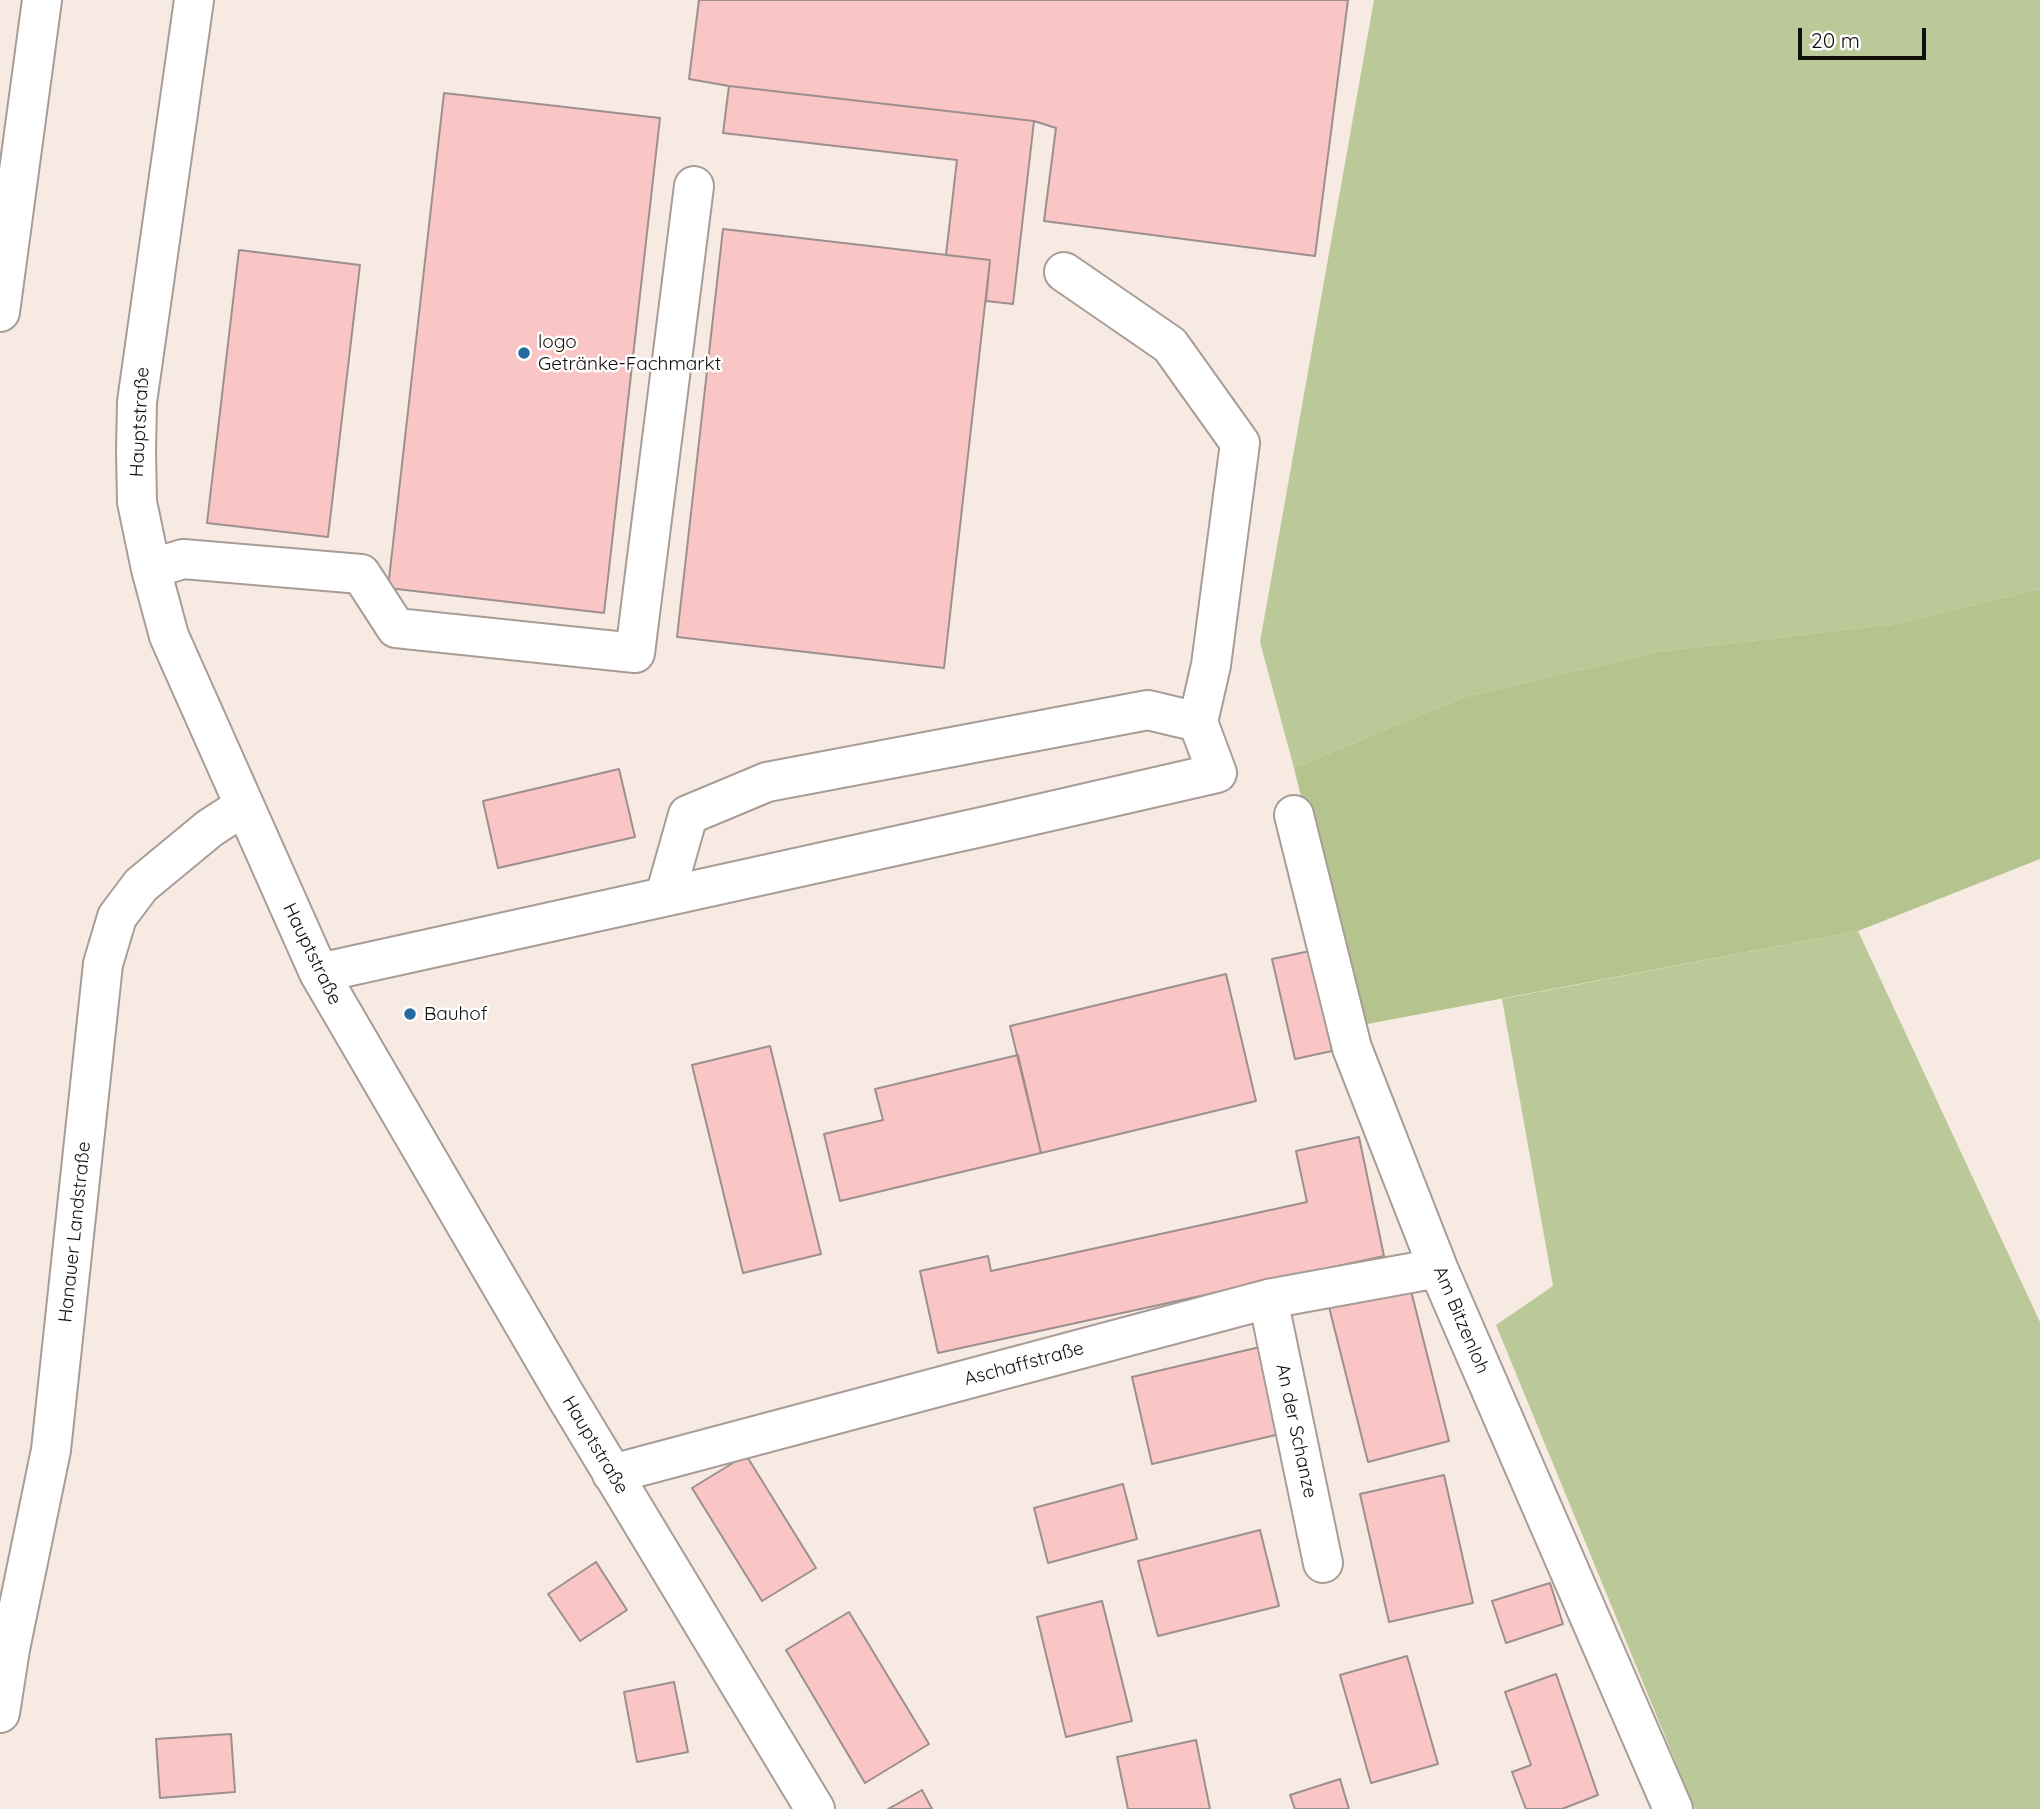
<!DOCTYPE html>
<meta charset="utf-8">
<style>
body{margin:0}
#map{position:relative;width:2040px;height:1809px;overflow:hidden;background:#f7eae3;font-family:Quicksand,sans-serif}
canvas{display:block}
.scale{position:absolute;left:1798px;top:28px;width:128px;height:32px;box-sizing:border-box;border:4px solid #120e0b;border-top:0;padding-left:9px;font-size:21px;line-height:24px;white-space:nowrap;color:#120e0b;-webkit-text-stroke:5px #fff;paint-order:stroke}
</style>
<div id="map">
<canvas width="2040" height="1809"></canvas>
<div class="scale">20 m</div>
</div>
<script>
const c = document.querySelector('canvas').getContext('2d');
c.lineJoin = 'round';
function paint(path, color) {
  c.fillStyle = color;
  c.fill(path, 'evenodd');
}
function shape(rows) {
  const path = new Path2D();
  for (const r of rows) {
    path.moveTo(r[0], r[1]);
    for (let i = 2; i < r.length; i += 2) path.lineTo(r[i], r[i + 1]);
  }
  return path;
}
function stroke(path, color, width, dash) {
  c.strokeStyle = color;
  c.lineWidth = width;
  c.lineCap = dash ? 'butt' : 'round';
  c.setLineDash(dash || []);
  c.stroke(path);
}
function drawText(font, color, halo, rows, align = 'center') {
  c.font = font + ' Quicksand,sans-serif';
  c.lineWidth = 5;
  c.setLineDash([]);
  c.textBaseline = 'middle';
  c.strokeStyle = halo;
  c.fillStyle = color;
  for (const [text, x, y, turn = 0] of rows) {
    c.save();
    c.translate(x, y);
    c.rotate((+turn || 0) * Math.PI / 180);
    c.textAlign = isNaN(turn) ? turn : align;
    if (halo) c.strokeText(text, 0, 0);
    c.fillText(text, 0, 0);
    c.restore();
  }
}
const green = shape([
 [1374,0,2040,0,2040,589,1902,623,1657,652,1464,697,1294,768,1260,642],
 [1858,931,2040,1322,2040,1809,1695,1809,1496,1325,1553,1286,1502,999]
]);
const forest = shape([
 [2040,589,2040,859,1858,931,1357,1026,1294,768,1464,697,1657,652,1902,623]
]);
const building = shape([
 [699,0,1348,0,1315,256,1044,221,1056,128,1034,121,729,86,689,79,699,0],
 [729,86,1034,121,1013,304,986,301,990,260,946,255,957,160,723,133,729,86],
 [444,93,660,118,604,613,388,588,444,93],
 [723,229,990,260,944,668,677,637,723,229],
 [239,250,360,265,328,537,207,523,239,250],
 [619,769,635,837,498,868,483,801,619,769],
 [1310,951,1332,1051,1295,1059,1272,959,1310,951],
 [1226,974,1256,1101,1041,1153,1010,1026,1226,974],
 [770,1046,821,1254,743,1273,692,1065,770,1046],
 [1018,1055,1041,1153,840,1201,824,1134,883,1120,875,1089,1018,1055],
 [1359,1137,1384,1256,938,1353,920,1271,988,1256,991,1271,1307,1202,1296,1151,1359,1137],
 [1410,1287,1449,1441,1368,1462,1329,1307,1410,1287],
 [1260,1347,1280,1434,1152,1464,1132,1377,1260,1347],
 [746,1455,816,1568,762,1601,692,1488,746,1455],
 [1444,1475,1473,1603,1389,1622,1360,1494,1444,1475],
 [1123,1484,1137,1539,1048,1563,1034,1508,1123,1484],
 [1260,1530,1279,1606,1158,1636,1138,1561,1260,1530],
 [596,1562,627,1610,580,1641,548,1594,596,1562],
 [1550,1583,1563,1624,1506,1643,1492,1601,1550,1583],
 [1102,1601,1132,1721,1066,1737,1037,1617,1102,1601],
 [849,1612,929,1744,865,1783,786,1650,849,1612],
 [1407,1656,1438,1764,1371,1783,1340,1675,1407,1656],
 [1556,1674,1598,1795,1562,1809,1526,1809,1512,1772,1531,1765,1505,1692,1556,1674],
 [674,1682,688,1752,637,1762,624,1692,674,1682],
 [231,1734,235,1792,160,1798,156,1739,231,1734],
 [1196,1740,1210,1809,1128,1809,1117,1757,1196,1740],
 [1340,1779,1349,1809,1295,1809,1290,1795,1340,1779],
 [922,1790,932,1809,888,1809,922,1790]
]);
const minor = shape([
 [194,0,137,402,136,451,137,502,151,569,169,636,319,973,564,1393,815,1809],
 [1064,272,1170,345,1240,443,1211,665,1198,722],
 [151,569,183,559,361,574,396,628,635,653,694,186],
 [1294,815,1352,1048,1438,1268,1673,1809],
 [319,973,986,826,1217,773,1198,722,1148,710,767,782,688,815,665,896],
 [1268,1299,1323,1563],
 [612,1474,1268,1299,1438,1268],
 [0,1713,10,1649,51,1450,103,964,117,917,141,885,210,828,244,806]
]);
const highway = shape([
 [0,312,42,0]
]);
const markers = [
 [524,353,7,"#246b9f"],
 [410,1014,7,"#246b9f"]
];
const poiNames = [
 ["logo",538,342],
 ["Getränke-Fachmarkt",538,364],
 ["Bauhof",424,1014]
];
const streetNames = [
 ["Hauptstraße",140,422,-87],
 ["Hauptstraße",312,954,64],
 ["Hanauer Landstraße",75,1232,-84],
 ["Am Bitzenloh",1461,1320,67],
 ["Aschaffstraße",1024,1364,-15],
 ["An der Schanze",1296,1431,78],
 ["Hauptstraße",595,1445,59]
];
paint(green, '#bbc897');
paint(forest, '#b5c38e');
paint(building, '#f9c6c5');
stroke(building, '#9d8f8f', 2);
stroke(minor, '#a89d96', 42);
stroke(highway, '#a89d96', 42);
stroke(minor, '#fff', 38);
stroke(highway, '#fff', 38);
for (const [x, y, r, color] of markers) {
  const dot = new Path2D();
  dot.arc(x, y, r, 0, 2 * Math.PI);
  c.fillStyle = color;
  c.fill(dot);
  stroke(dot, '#fff', 2.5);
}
drawText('19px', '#120e0b', '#fff', poiNames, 'left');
drawText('19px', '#120e0b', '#fff', streetNames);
</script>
